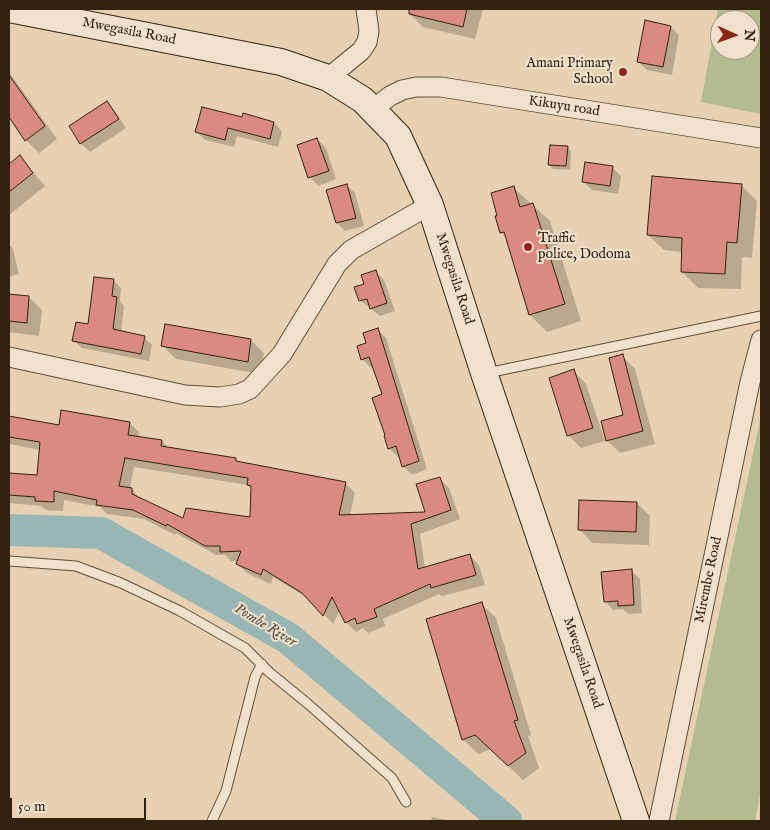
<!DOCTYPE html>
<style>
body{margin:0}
#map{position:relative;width:770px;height:830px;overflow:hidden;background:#e8d1b2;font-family:"IM FELL English",serif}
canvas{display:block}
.frame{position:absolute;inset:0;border:10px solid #322210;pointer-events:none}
.north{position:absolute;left:710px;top:10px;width:50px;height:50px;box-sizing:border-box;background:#f0e1cd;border:1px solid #a49581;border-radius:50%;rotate:92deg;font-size:14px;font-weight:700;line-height:20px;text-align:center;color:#322210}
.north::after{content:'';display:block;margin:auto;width:18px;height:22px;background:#8f2418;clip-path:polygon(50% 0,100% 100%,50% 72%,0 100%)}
.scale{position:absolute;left:10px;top:798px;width:136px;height:22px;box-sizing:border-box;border:2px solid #322210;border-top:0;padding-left:6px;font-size:15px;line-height:18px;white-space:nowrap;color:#322210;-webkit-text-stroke:4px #f0e1cd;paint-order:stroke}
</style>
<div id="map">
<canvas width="770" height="830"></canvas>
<div class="frame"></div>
<div class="north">N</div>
<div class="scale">50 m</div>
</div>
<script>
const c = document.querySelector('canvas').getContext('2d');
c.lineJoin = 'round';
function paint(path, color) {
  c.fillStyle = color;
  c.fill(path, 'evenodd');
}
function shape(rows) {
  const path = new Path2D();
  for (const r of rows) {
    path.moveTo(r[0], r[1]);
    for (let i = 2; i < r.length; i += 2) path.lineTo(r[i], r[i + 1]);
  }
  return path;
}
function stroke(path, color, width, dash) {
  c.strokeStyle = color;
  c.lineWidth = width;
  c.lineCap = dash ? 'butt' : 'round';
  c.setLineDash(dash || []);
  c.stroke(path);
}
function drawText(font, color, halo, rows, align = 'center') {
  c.font = font + ' "IM FELL English",serif';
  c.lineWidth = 4;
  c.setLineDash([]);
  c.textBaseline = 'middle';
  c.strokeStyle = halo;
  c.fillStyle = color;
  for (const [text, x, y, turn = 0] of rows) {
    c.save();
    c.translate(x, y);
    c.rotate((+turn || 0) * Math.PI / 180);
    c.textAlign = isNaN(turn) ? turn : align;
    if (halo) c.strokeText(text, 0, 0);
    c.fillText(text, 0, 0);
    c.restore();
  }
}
const green = shape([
 [718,9,761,9,761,114,701,102],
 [720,20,750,20,750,50,720,50],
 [761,416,761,790,755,821,675,821]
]);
const shadow = shape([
 [411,9,483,9,475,39,423,27,410,14],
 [671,27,679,35,672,75,647,70,638,62],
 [9,72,57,139,39,153,26,140,9,115],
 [107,102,115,111,126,128,90,152,81,144,70,126],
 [243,118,274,123,282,131,278,147,237,136,234,147,205,140,197,132],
 [317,139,326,148,336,179,318,186,310,177],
 [567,147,571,151,570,170,553,169,549,165],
 [20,157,45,186,9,215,9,166],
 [612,167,621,176,618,194,592,190,583,181],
 [346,185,355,193,364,226,345,231,337,223],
 [742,186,757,201,752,258,742,257,741,289,698,288,682,272,683,252,664,250,648,235],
 [514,188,550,221,581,321,547,332,530,315,507,238,502,233,497,217,499,217],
 [9,245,13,249,19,274,9,277],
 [375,271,384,280,395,311,380,316,361,301,356,288,366,285],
 [113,280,121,288,120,301,124,306,121,332,144,337,152,345,149,361,82,348,74,341,89,326],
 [9,295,29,297,42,310,39,336,9,332],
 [166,326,251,340,264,353,260,374,176,359,163,346],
 [377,329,386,338,427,469,412,475,403,466,400,456,398,457,389,448,383,395,373,367,371,368,362,359,367,344],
 [622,356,635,369,655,444,620,453,607,440,625,416],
 [574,371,586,384,605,441,581,448,569,436,550,378],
 [9,418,60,426,130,423,139,432,138,438,162,441,169,448,236,459,239,463,345,483,355,493,350,515,427,513,439,478,449,488,460,519,420,534,425,568,470,556,479,565,485,585,442,596,439,594,383,619,385,626,368,633,363,628,356,632,346,622,340,610,333,624,311,600,273,577,271,584,247,573,237,564,238,561,231,561,225,555,216,555,176,533,175,535,144,519,107,514,100,507,64,500,63,511,46,510,41,506,9,503,9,474,38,476,40,450,9,444],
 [134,467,248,485,253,489,252,518,184,520,141,500,132,489,130,488],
 [637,503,650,516,649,545,592,543,580,530],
 [631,570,640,579,642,613,628,614,623,609,613,610,605,601],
 [481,603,496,618,531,735,528,736,539,768,523,780,491,749,478,754,463,739],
 [432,817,451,821,431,821]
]);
const river = shape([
 [9,530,101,533,288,638,506,821]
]);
const building = shape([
 [409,9,467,9,463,27,409,14,409,9],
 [645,20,671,26,663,67,637,62,645,20],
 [9,75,45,126,25,141,9,117,9,75],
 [107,101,119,119,80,144,69,126,107,101],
 [202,107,242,117,243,113,274,122,270,139,228,128,225,140,195,132,202,107],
 [317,138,329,171,308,178,297,145,317,138],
 [550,145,568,146,566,166,548,165,550,145],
 [20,155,33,173,9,192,9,164,20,155],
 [585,162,613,166,610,186,582,182,585,162],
 [652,176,742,184,737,243,727,242,725,274,681,272,682,238,647,235,652,176],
 [347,184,356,218,336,223,326,190,347,184],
 [514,186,520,207,533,203,565,304,529,315,504,232,500,233,495,216,497,216,491,193,514,186],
 [376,270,387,303,370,309,367,299,359,301,354,287,364,284,361,275,376,270],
 [94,277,114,279,112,296,117,297,113,329,145,336,141,354,72,341,76,322,88,324,94,277],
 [9,294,29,296,27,323,9,321,9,294],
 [165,324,251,339,248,362,161,346,165,324],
 [378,328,419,461,402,467,396,446,388,449,384,436,385,435,372,398,382,394,369,357,361,360,357,346,366,343,363,333,378,328],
 [623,354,643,431,606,441,601,421,623,415,609,358,623,354],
 [574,369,593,428,567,436,549,378,574,369],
 [61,410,130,422,128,435,162,440,161,446,236,458,236,461,346,482,339,515,425,512,416,484,440,477,451,510,411,524,418,569,470,554,476,575,431,588,430,584,374,609,377,617,357,624,355,618,345,623,332,597,323,616,302,593,263,569,261,575,236,564,241,551,220,552,220,546,205,546,167,524,166,526,133,510,96,505,97,500,54,491,54,502,35,501,35,497,9,495,9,473,37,475,40,442,9,437,9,416,59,425,61,410],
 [125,458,248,478,247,485,251,486,250,517,186,508,183,518,132,494,132,488,119,486,125,458],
 [579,500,637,502,636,532,578,530,579,500],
 [632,569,634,605,618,606,618,601,604,602,601,572,632,569],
 [482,602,518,720,514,721,526,753,508,766,475,735,462,740,426,619,482,602]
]);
const lane = shape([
 [487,373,761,316],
 [9,561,76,566,121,583,180,611,245,648,269,672,307,703,392,778,406,802],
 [212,821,226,791,255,677,262,664]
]);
const street = shape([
 [328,78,361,51,367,42,369,31,366,9],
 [372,110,390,96,402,90,416,87,441,87,761,138],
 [9,357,185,395,220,397,239,394,250,389,282,354,337,264,351,250,430,205],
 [659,821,750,382,761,340]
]);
const secondary = shape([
 [9,9,281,62,328,78,363,100,398,136,430,205,484,373,636,821]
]);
const markers = [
 [623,72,5,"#8f2418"],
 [528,247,5,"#8f2418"]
];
const streetNames = [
 ["Mwegasila Road",129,32,11],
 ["Kikuyu road",564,107,9],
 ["Mwegasila Road",454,279,72],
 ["Mirembe Road",709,580,-78],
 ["Mwegasila Road",582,663,71]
];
const poiNames = [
 ["Amani Primary",613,64],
 ["School",613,80],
 ["Traffic",538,239,"left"],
 ["police, Dodoma",538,255,"left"]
];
const waterNames = [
 ["Pombe River",265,626,31]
];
paint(green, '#b2bc8f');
paint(shadow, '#0003');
stroke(river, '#98b6b3', 32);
paint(building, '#da8a81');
stroke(building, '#322210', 1);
stroke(lane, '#604e38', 11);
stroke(street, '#604e38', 21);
stroke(secondary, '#322210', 28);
stroke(lane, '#f0e1cd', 9);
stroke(street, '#f0e1cd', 19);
stroke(secondary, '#f0e1cd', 26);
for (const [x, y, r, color] of markers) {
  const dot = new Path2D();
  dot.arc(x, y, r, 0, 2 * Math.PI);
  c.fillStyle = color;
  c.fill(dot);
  stroke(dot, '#f0e1cd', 2);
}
drawText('14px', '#322210', '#f0e1cd', streetNames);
drawText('14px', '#322210', '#f0e1cd', poiNames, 'right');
drawText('italic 15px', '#514e41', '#f0e1cd', waterNames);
</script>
